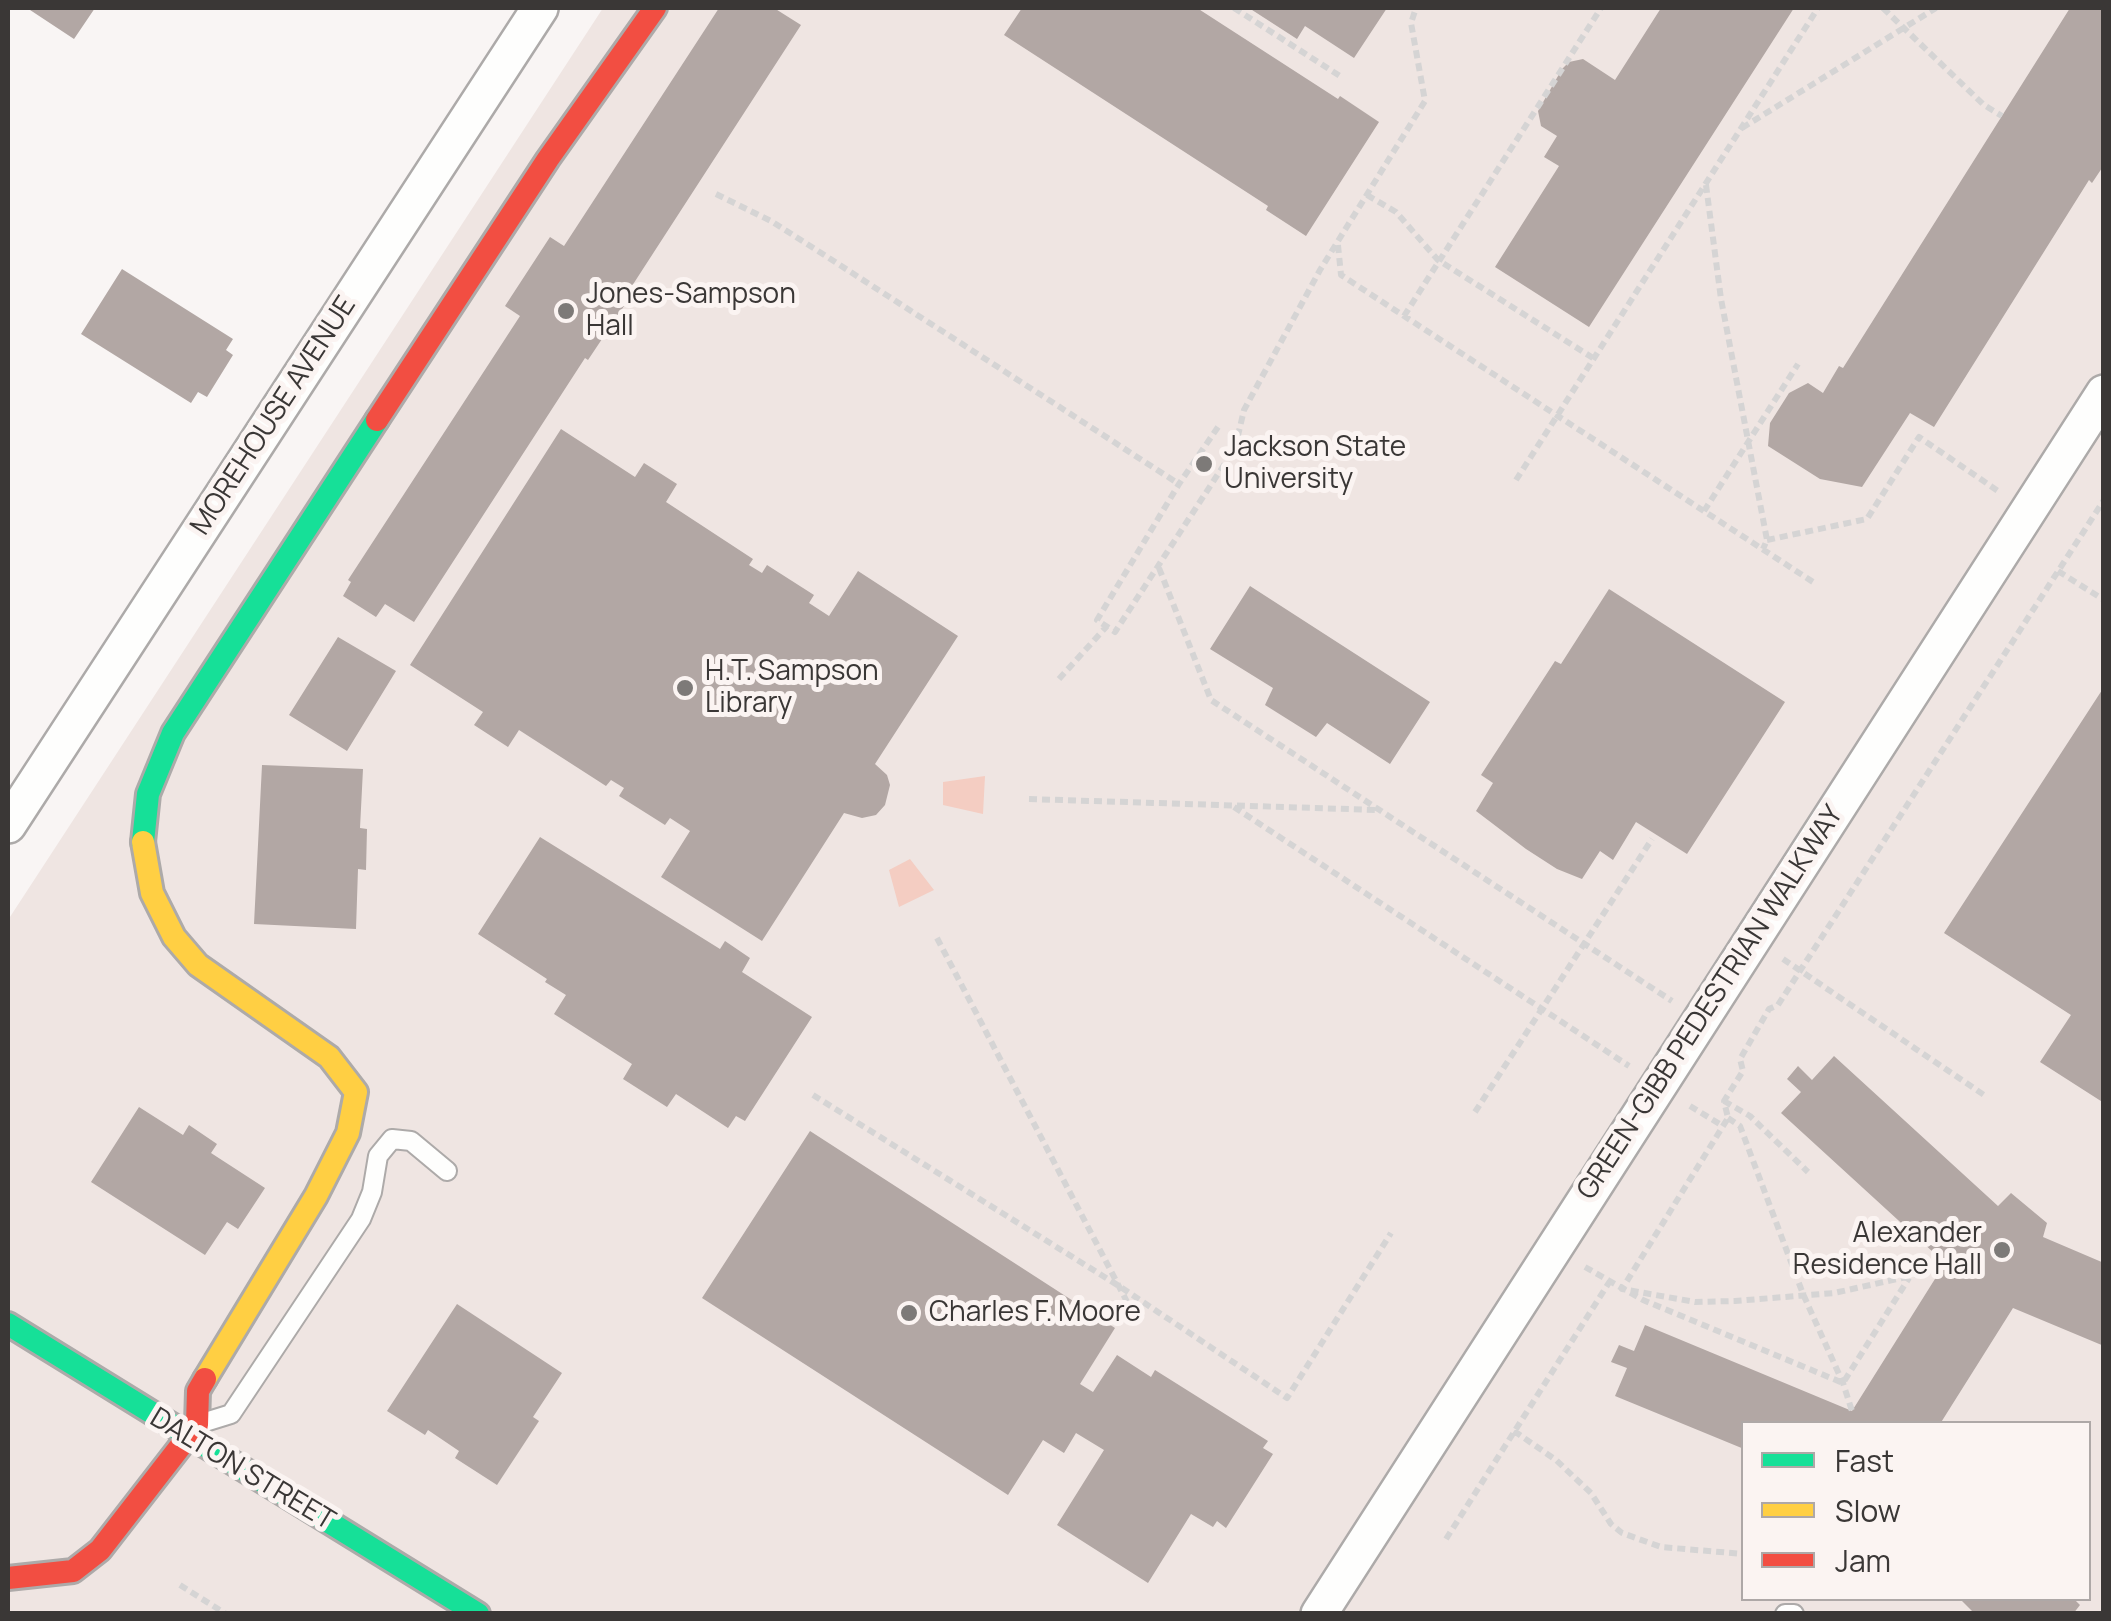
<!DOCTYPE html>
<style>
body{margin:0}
#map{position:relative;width:2111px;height:1621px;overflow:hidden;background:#f9f5f4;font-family:Manrope,sans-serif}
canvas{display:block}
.frame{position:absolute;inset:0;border:10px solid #3a3736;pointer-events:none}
.legend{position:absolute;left:1741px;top:1421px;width:350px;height:180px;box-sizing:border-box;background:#fbf4f2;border:2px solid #aea8a7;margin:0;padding:12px 18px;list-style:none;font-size:30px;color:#3a3736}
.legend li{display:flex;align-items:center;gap:20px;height:50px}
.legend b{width:50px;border:2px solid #aea8a7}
</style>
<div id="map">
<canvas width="2111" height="1621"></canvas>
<div class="frame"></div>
<ul class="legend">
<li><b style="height:12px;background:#16e098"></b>Fast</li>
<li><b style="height:12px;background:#ffcf43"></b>Slow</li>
<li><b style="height:12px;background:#f24e42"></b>Jam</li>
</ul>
</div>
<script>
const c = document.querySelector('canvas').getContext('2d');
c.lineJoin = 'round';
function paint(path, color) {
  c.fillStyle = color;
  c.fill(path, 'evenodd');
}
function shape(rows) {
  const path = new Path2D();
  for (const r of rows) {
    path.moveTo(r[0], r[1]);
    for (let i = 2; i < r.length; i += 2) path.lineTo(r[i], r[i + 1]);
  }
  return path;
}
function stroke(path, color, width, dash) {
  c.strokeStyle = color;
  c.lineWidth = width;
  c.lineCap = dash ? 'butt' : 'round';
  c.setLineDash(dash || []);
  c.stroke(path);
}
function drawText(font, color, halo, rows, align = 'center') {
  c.font = font + ' Manrope,sans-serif';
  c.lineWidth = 10;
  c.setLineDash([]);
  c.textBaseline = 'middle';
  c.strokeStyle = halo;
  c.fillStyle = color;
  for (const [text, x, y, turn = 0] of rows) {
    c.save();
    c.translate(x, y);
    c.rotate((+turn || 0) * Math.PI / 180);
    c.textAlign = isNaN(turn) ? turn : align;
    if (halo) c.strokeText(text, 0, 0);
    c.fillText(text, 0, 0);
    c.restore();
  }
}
const built = shape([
 [603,8,2103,8,2103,1613,8,1613,8,920],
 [1744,1424,2088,1424,2088,1598,1744,1598]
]);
const water = shape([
 [985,776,983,814,943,805,943,782],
 [910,859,934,890,899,907,889,870]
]);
const building = shape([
 [27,8,95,8,74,39],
 [719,8,774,8,801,25,630,289,634,291,588,360,585,358,414,622,385,604,376,617,343,596,351,582,348,580,520,316,505,306,550,237,564,246],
 [1022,8,1197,8,1338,99,1340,96,1379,122,1306,236,1266,210,1268,206,1004,35],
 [1249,8,1387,8,1354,58,1305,26,1297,39],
 [1661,8,1794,8,1589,327,1495,267,1559,166,1544,157,1557,136,1541,126,1538,111,1562,69,1569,62,1583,59,1615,80],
 [2070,8,2104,8,2104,165,2092,183,2089,180,1934,427,1910,413,1862,487,1820,479,1768,446,1770,423,1789,393,1808,383,1823,393,1839,366,1843,368],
 [122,269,233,339,226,350,233,355,207,397,198,392,191,403,81,334],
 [561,429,635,477,644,463,677,484,666,502,753,559,749,565,762,573,767,565,814,595,809,603,829,616,858,571,958,636,875,764,887,775,890,785,885,805,876,815,862,818,844,813,762,941,661,877,690,831,670,818,665,825,619,796,624,788,611,780,606,786,519,730,508,747,474,725,483,712,410,665],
 [1250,586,1430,702,1390,764,1327,723,1316,737,1265,705,1273,688,1210,649],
 [1609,589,1785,702,1687,854,1636,822,1613,860,1600,851,1582,879,1557,869,1526,849,1476,811,1493,783,1481,775,1555,661,1561,664],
 [338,637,396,671,347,751,289,715],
 [2104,687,2104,1103,2040,1062,2071,1015,1944,933],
 [262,765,363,769,360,828,367,829,366,870,358,869,356,929,254,924],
 [540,837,720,949,725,941,750,958,742,972,812,1017,745,1121,736,1116,728,1128,676,1094,667,1107,623,1079,632,1064,554,1014,566,995,545,982,547,979,478,934],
 [1834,1056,1998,1206,2011,1193,2047,1223,2043,1237,2104,1263,2104,1346,2013,1308,1940,1424,1744,1424,1744,1449,1615,1396,1627,1368,1611,1362,1619,1345,1634,1351,1645,1325,1852,1411,1945,1263,1781,1113,1801,1092,1787,1079,1798,1066,1812,1080],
 [139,1107,183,1135,189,1125,217,1144,211,1153,265,1188,238,1229,227,1222,205,1255,91,1182],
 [810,1131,1115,1328,1080,1384,1093,1392,1117,1355,1151,1377,1155,1370,1268,1441,1263,1448,1273,1454,1226,1528,1217,1521,1213,1527,1191,1514,1148,1583,1057,1525,1104,1450,1076,1433,1064,1453,1043,1440,1008,1495,702,1298],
 [457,1304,562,1373,533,1417,539,1421,497,1485,455,1458,459,1451,428,1430,425,1435,387,1411],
 [1959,1598,2073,1598,2080,1605,2073,1614,1975,1614]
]);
const path = shape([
 [1234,8,1343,78],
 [1883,8,1984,105,2002,116],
 [1742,128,1936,8],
 [1706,185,1721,299,1767,540,1763,549],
 [716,194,771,221,815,249,1179,484],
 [1367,195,1396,212,1438,260,1593,358],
 [1338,245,1341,275,1813,582],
 [1404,316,1601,8],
 [1218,427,1179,484,1097,620,1115,632,1235,448,1244,410,1320,270,1425,101,1411,23,1416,8],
 [1516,480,1818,8],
 [1704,511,1798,364],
 [1767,540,1867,519,1919,437,1998,491],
 [1159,568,1211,700,1672,1001],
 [2058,571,2104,600],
 [1059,679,1107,626],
 [1029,799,1378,810],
 [1234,807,1629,1066],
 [937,938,1136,1319],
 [1783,959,1984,1095],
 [813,1095,1119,1286,1287,1398,1391,1233],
 [1724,1101,1750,1116,1808,1172],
 [1690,1106,1723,1126],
 [1475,1112,1652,839],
 [1728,1118,1740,1126,1803,1294,1843,1383,1852,1411],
 [1945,1263,1911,1276,1834,1293,1735,1301,1695,1302,1622,1289,1728,1118,1724,1101,1743,1071,1740,1059,1769,1009,1778,1005,2104,500],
 [1585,1267,1643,1300,1843,1383,1909,1278],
 [1514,1431,1556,1460,1591,1493,1611,1524,1622,1533,1661,1547,1744,1554],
 [1446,1539,1610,1281],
 [180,1585,226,1614]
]);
const lane = shape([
 [202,1423,231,1414,361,1219,372,1192,378,1156,392,1139,411,1141,447,1171],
 [1785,1614,1794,1614]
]);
const street = shape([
 [8,825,540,8],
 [1319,1614,2104,393]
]);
const fast = shape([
 [143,842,148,794,173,733,377,420],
 [8,1324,478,1614]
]);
const slow = shape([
 [143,842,152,893,174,937,198,965,329,1057,356,1092,348,1133,316,1196,205,1379]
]);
const jam = shape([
 [377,420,548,159,655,8],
 [8,1578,73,1571,100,1550,197,1425,198,1391,205,1379]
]);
const markers = [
 [566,311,10,"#7d7a78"],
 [1204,464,10,"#7d7a78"],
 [685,688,10,"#7d7a78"],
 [2002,1250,10,"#7d7a78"],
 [909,1313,10,"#7d7a78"]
];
const poiNames = [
 ["Jones-Sampson",586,295],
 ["Hall",586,327],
 ["Jackson State",1224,448],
 ["University",1224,480],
 ["H.T. Sampson",705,672],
 ["Library",705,704],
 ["Alexander",1982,1234,"right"],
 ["Residence Hall",1982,1266,"right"],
 ["Charles F. Moore",929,1313]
];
const streetNames = [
 ["MOREHOUSE AVENUE",274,416,-57],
 ["GREEN-GIBB PEDESTRIAN WALKWAY",1711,1003,-57],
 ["DALTON STREET",242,1470,31]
];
paint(built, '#efe5e2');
paint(water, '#f4cdc2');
paint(building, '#b2a7a4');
stroke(lane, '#adaaa9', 22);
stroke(street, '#adaaa9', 40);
stroke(fast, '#adaaa9', 28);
stroke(slow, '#adaaa9', 28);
stroke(jam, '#adaaa9', 28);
stroke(path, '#d5d4d4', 6, [8, 5]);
stroke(lane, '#fefefd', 18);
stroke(street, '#fefefd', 35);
stroke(fast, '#16e098', 22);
stroke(slow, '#ffcf43', 22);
stroke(jam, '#f24e42', 22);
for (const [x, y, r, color] of markers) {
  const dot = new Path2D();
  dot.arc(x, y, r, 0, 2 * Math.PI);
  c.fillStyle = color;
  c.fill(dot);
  stroke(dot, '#fbf4f2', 4);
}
drawText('28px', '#3a3736', '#fbf4f2', poiNames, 'left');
drawText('28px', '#3a3736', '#fbf4f2', streetNames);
</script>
